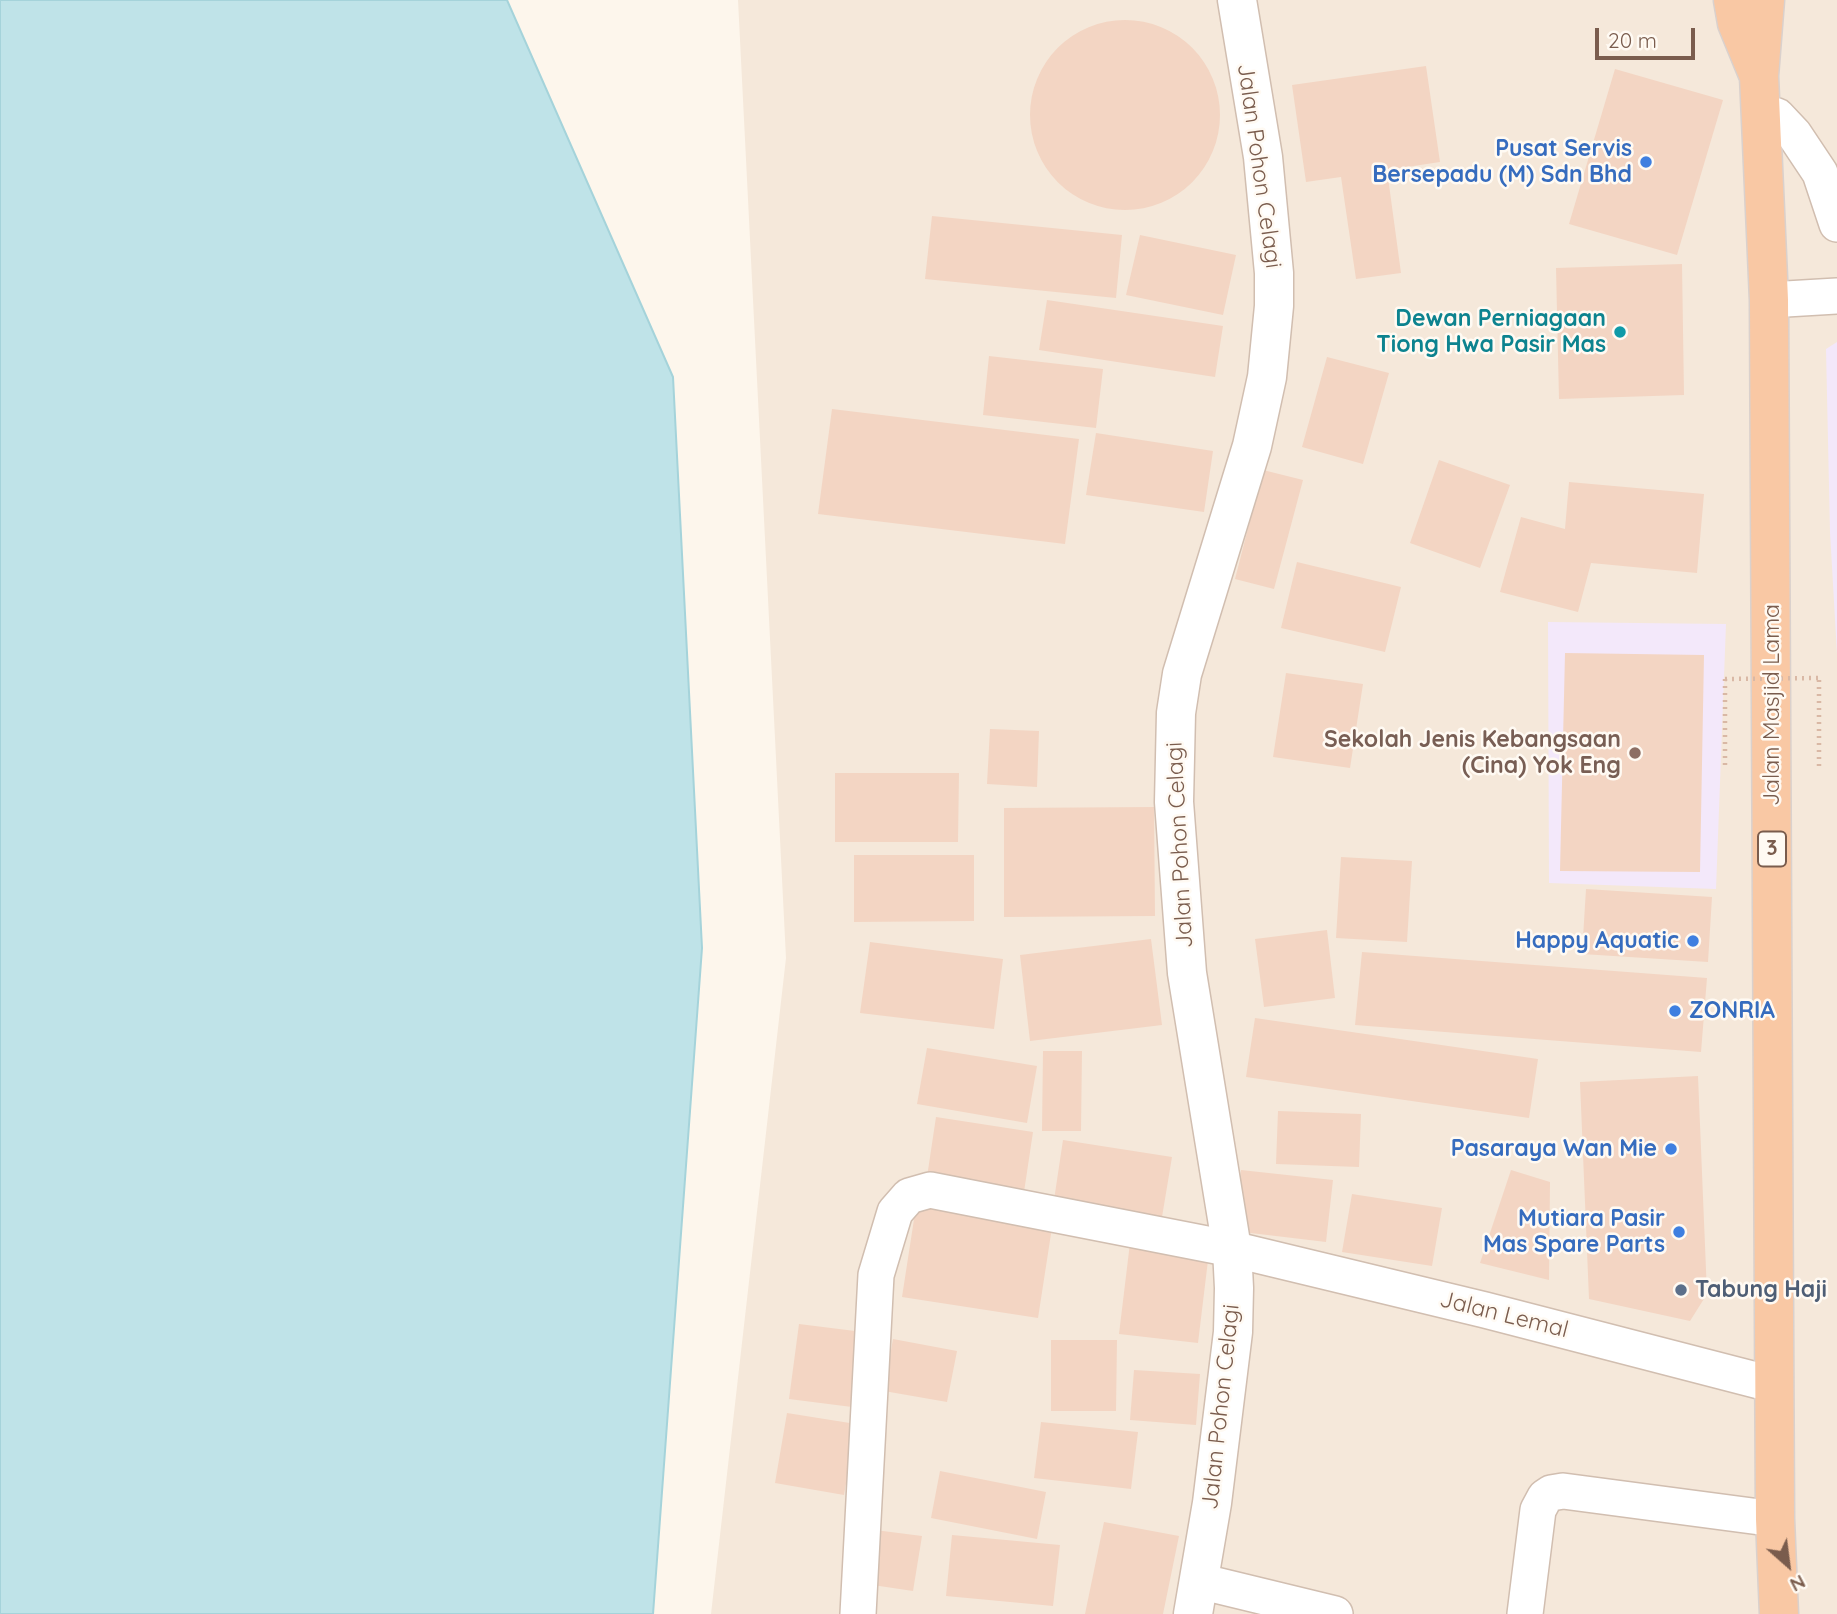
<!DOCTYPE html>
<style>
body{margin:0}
#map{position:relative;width:1837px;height:1614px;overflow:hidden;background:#fdf6ec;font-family:Quicksand,sans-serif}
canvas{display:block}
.north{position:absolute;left:1753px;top:1530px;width:70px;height:70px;-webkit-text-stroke:5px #fffaf3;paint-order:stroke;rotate:152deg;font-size:19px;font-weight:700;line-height:28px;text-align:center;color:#7a5c4d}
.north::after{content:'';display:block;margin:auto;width:24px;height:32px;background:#7a5c4d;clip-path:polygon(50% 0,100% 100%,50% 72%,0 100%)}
.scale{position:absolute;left:1595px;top:28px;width:100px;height:32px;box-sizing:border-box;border:4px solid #7a5c4d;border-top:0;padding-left:9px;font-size:21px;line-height:24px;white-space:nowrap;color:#7a5c4d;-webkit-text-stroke:5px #fffaf3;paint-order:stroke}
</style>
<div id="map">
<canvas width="1837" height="1614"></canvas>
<div class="north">N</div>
<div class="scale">20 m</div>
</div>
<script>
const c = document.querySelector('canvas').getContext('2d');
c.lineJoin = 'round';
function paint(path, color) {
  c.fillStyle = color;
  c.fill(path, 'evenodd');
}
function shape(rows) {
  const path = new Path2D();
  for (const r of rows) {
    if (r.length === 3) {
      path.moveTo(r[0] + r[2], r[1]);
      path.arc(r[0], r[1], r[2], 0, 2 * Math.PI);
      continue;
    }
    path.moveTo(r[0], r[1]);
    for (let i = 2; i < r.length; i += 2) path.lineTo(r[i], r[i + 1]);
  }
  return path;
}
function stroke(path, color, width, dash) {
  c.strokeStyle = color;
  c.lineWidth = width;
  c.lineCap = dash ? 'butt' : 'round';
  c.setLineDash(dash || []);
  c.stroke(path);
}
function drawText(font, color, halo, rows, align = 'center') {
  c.font = font + ' Quicksand,sans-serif';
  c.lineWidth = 5;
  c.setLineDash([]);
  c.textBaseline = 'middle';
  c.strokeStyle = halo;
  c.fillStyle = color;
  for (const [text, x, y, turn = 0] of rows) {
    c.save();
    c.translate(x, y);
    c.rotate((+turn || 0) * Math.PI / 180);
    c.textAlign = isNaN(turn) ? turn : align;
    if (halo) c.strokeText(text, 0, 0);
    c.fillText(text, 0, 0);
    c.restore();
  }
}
const residential = shape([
 [738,0,1837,0,1837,1614,711,1614,786,958]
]);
const education = shape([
 [1837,342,1837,654,1830,532,1826,349],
 [1548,622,1726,624,1716,889,1549,883]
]);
const water = shape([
 [0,0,507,0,673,377,702,948,653,1614,0,1614,0,0]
]);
const building = shape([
 [1125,115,95],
 [1426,66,1440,162,1387,170,1401,273,1356,279,1341,177,1306,182,1292,85],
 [1615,69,1723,100,1677,255,1569,224],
 [932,216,1122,235,1116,298,925,279],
 [1140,235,1236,255,1223,315,1126,295],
 [1682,264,1684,395,1559,399,1556,268],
 [1047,300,1223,326,1215,377,1039,350],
 [989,356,1103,369,1096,428,983,415],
 [1327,357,1389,373,1363,464,1302,447],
 [832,409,1079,439,1065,544,818,514],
 [1096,433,1213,451,1204,512,1086,495],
 [1439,460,1510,485,1480,568,1410,543],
 [1263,470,1303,480,1274,589,1235,579],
 [1569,482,1704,494,1697,573,1591,563,1578,612,1500,592,1521,517,1565,529],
 [1297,562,1401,587,1385,652,1281,628],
 [1565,653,1704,655,1700,872,1560,871],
 [1286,673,1363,684,1350,768,1273,757],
 [990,729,1039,731,1037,787,987,784],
 [835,773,959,773,958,842,835,842],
 [1154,807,1155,916,1004,917,1004,808],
 [854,855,974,855,974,921,854,922],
 [1341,857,1412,861,1407,942,1336,938],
 [1586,889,1712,897,1708,962,1582,954],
 [1327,930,1335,998,1264,1007,1255,939],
 [1151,939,1162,1025,1030,1041,1020,955],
 [870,942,1003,959,994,1029,860,1013],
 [1362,952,1707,978,1701,1052,1355,1025],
 [1255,1018,1538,1059,1529,1118,1246,1077],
 [927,1048,1037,1066,1027,1123,917,1104],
 [1043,1051,1082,1051,1081,1131,1042,1131],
 [1698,1076,1707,1294,1690,1321,1589,1299,1580,1082],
 [1278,1111,1361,1114,1359,1167,1276,1164],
 [936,1117,1033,1132,1024,1192,927,1177],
 [1063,1140,1172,1157,1162,1217,1054,1200],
 [1241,1170,1333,1180,1326,1242,1234,1231],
 [1511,1170,1550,1182,1549,1280,1480,1263],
 [1352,1194,1442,1208,1432,1266,1342,1252],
 [917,1200,1053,1221,1038,1318,902,1297],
 [1130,1243,1209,1252,1198,1343,1119,1334],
 [799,1324,863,1332,852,1407,789,1399],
 [893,1339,957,1351,947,1402,884,1391],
 [1051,1340,1117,1340,1116,1411,1051,1411],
 [1134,1370,1200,1374,1196,1425,1130,1420],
 [787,1413,856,1424,844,1495,775,1483],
 [1041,1422,1138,1432,1131,1489,1034,1478],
 [940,1471,1046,1492,1037,1539,931,1518],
 [1104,1522,1179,1536,1163,1614,1085,1614],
 [875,1530,922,1536,913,1591,866,1584],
 [952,1535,1060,1545,1053,1606,946,1596]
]);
const path = shape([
 [1725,679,1725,767],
 [1819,766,1819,678]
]);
const minor = shape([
 [1760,111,1777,116,1794,134,1820,173,1837,224],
 [1769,300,1837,296],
 [1199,1581,1335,1614],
 [858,1614,876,1275,895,1212,909,1196,930,1190,1232,1249,1485,1310,1775,1385],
 [1525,1614,1538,1510,1545,1497,1551,1493,1563,1491,1775,1519]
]);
const tertiary = shape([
 [1193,1614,1212,1503,1233,1332,1234,1288,1232,1249,1187,973,1174,802,1176,713,1182,674,1252,446,1267,377,1274,306,1274,273,1263,157,1237,0]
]);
const trunk = shape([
 [1733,0,1737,23,1758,74],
 [1765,0,1759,76,1769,300,1775,1519,1779,1614]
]);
const pathBridge = shape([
 [1725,679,1819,678]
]);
const markers = [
 [1646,162,7,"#3f7fe0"],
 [1620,332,7,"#0f9aa8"],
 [1635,753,7,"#8d6e63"],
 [1693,941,7,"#3f7fe0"],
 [1675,1011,7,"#3f7fe0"],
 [1671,1149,7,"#3f7fe0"],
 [1679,1232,7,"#3f7fe0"],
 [1681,1290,7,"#5c6f8a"]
];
const shields = [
 [1772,849,28]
];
const shieldNames = [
 ["3",1772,849]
];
const shopNames = [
 ["Pusat Servis",1632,149],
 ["Bersepadu (M) Sdn Bhd",1632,175],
 ["Happy Aquatic",1679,941],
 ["ZONRIA",1689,1011,"left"],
 ["Pasaraya Wan Mie",1657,1149],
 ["Mutiara Pasir",1665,1219],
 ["Mas Spare Parts",1665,1245]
];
const streetNames = [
 ["Jalan Pohon Celagi",1259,166,82],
 ["Jalan Masjid Lama",1772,705,-90],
 ["Jalan Pohon Celagi",1180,845,-93],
 ["Jalan Lemal",1504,1315,14],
 ["Jalan Pohon Celagi",1221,1407,-84]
];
const cultureNames = [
 ["Dewan Perniagaan",1606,319],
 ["Tiong Hwa Pasir Mas",1606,345]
];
const educationNames = [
 ["Sekolah Jenis Kebangsaan",1621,740],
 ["(Cina) Yok Eng",1621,766]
];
const serviceNames = [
 ["Tabung Haji",1695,1290]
];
paint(residential, '#f5e8da');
paint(education, '#f3e8fa');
paint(water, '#bfe3e8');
stroke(water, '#a5d3da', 2);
paint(building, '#f3d5c3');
stroke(minor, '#d1beb0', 38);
stroke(tertiary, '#d1beb0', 41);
stroke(trunk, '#dad1cd', 41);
stroke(path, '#d9b8a5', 4.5, [2, 5]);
stroke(minor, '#fff', 35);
stroke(tertiary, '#fff', 38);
stroke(trunk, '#f9c8a4', 38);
stroke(pathBridge, '#d9b8a5', 4.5, [2, 5]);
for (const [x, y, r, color] of markers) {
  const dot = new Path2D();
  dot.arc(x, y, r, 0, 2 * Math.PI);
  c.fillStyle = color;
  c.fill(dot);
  stroke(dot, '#fffaf3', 2.5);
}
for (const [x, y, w] of shields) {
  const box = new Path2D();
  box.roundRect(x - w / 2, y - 17.5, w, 35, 5);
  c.fillStyle = '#fffaf3';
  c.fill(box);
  stroke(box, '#7a5c4d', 2);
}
drawText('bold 21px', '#7a5c4d', null, shieldNames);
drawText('bold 23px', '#366cbe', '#fffaf3', shopNames, 'right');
drawText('23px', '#7a5c4d', '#fffaf3', streetNames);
drawText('bold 23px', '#0d838f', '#fffaf3', cultureNames, 'right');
drawText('bold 23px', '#785e54', '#fffaf3', educationNames, 'right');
drawText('bold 23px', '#4e5e75', '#fffaf3', serviceNames, 'left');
</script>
